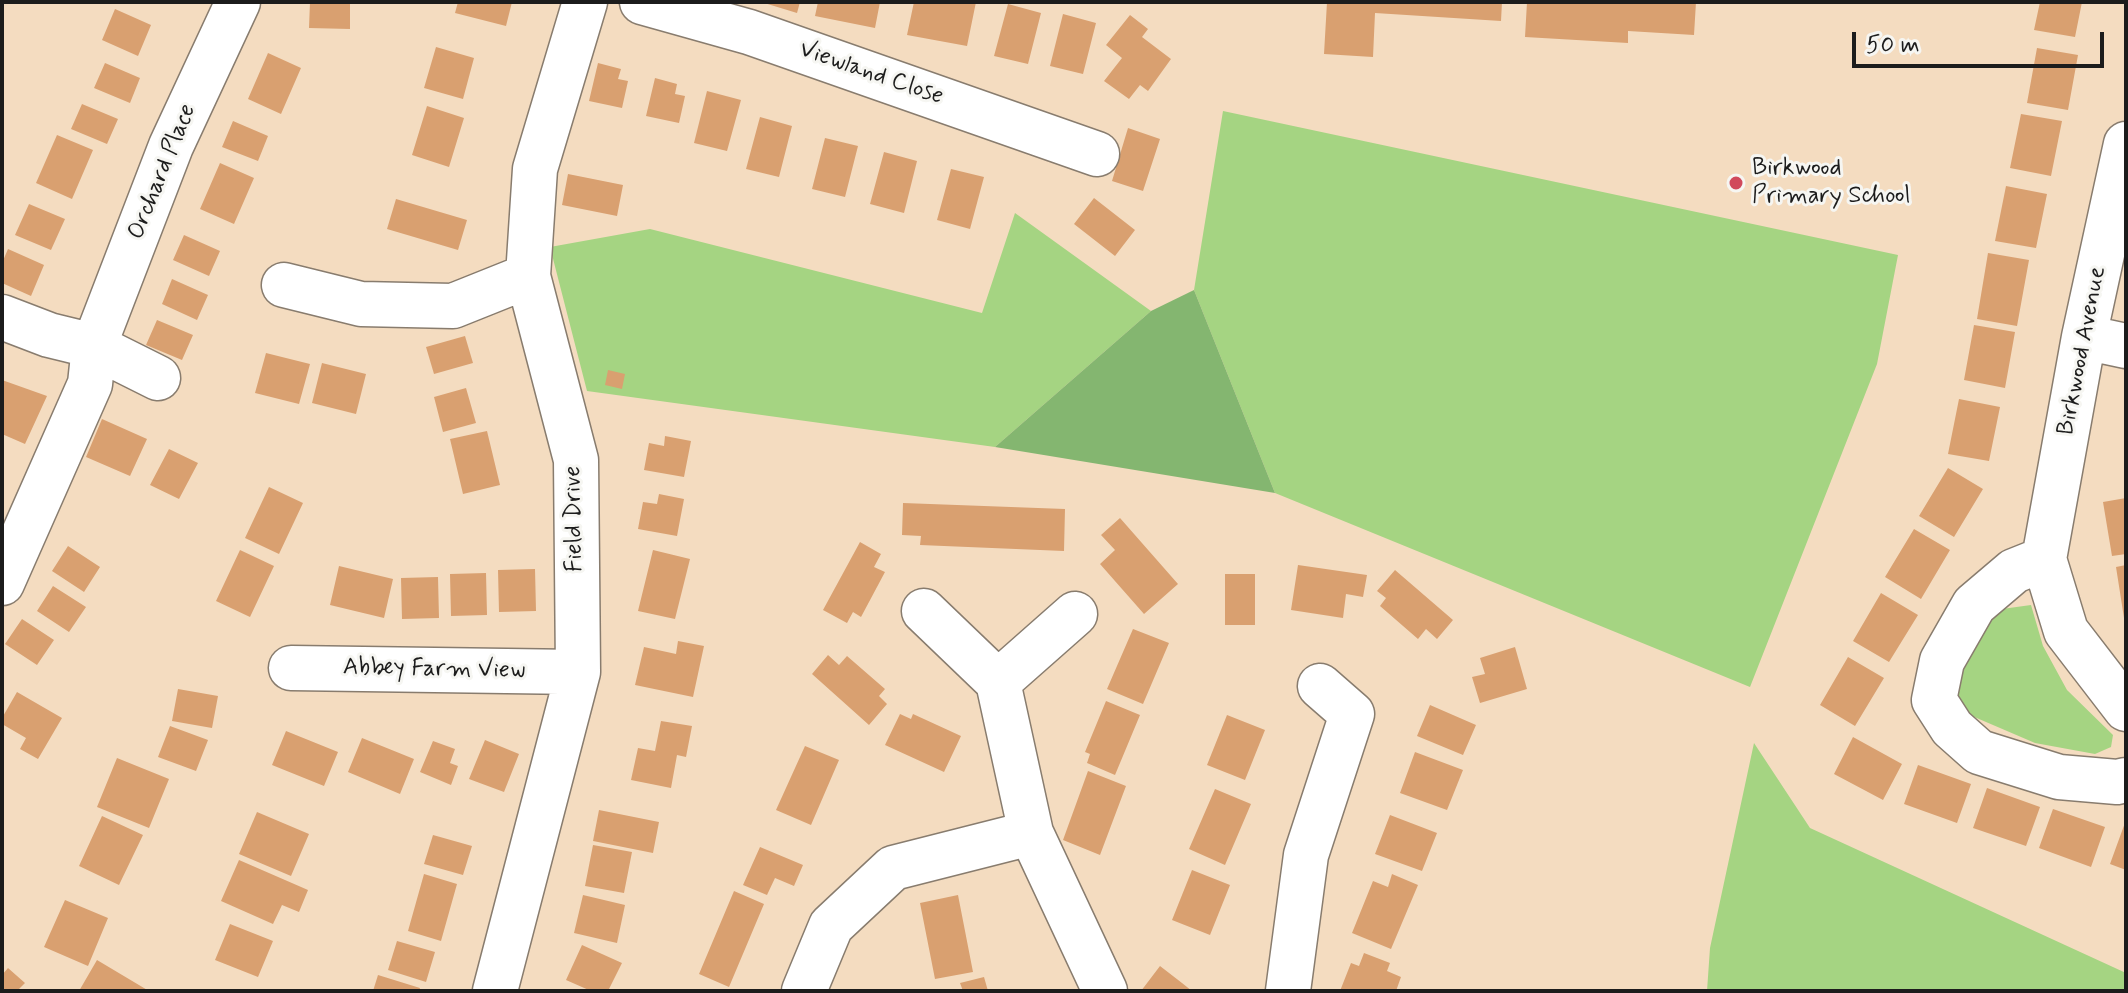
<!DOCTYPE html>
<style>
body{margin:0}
#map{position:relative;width:2128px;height:993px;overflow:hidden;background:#f4dcc0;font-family:Mynerve,sans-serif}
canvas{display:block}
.frame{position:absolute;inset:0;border:4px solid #1c1c1c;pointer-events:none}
.scale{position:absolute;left:1852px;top:32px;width:252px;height:36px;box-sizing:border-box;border:4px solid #1c1c1c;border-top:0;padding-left:10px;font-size:24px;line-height:28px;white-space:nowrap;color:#1c1c1c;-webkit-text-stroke:6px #f6f6f2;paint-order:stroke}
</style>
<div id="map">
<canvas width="2128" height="993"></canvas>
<div class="frame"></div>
<div class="scale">50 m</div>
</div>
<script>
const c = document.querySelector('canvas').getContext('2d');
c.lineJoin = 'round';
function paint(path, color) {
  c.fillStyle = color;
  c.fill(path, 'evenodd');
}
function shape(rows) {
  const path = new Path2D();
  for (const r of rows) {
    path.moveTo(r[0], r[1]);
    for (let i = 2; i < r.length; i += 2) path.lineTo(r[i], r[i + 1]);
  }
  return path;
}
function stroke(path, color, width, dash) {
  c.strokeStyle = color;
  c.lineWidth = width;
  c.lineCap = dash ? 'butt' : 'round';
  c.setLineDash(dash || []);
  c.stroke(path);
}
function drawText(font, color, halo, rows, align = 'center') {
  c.font = font + ' Mynerve,sans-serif';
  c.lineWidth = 6;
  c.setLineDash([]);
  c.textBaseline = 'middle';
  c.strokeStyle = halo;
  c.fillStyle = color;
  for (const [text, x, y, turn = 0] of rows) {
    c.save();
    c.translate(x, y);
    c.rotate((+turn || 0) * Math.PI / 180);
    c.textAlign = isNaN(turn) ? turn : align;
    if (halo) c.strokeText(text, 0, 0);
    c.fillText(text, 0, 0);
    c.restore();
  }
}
const green = shape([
 [1223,111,1898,255,1877,364,1750,687,1275,493,1194,290],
 [1015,213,1151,311,995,447,587,391,550,247,650,229,982,313],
 [2031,605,2043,646,2067,690,2113,735,2111,747,2095,754,2035,743,1972,716,1954,704,1951,683,1982,628,2002,609],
 [1754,743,1810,828,2126,973,2126,991,1707,991,1710,948]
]);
const forest = shape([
 [1194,290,1275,493,995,447,1151,311]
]);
const building = shape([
 [310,2,350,2,350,29,309,28],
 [458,2,512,2,506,26,455,13],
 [761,2,800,2,797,13],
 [818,2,880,2,875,28,815,16],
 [914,2,976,2,967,46,907,35],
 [1327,2,1502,2,1501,21,1375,13,1373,57,1324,54],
 [1527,2,1696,2,1694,35,1628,31,1628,43,1525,37],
 [2040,2,2082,2,2075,37,2034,30],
 [1008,4,1041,13,1028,64,994,56],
 [115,9,151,25,138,56,102,40],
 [1063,14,1096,23,1083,74,1050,66],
 [1130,15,1148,29,1142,37,1171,59,1148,91,1140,85,1129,99,1104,81,1122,58,1106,45],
 [436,47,474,58,463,99,424,88],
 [2037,48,2078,55,2068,110,2027,103],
 [268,53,301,68,281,114,248,99],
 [105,63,140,78,130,103,94,88],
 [598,63,621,69,618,79,628,81,622,108,589,101],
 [655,78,677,84,675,94,685,96,679,123,646,116],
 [707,91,741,100,727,151,694,143],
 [82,104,118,119,107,144,71,129],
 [427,106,464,118,449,167,412,155],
 [2021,114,2062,121,2051,176,2010,168],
 [760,117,792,126,779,177,746,169],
 [233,121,268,136,258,161,222,147],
 [1128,128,1160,139,1143,191,1112,181],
 [57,135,93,150,72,199,36,183],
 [825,138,858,146,845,197,812,189],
 [884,152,917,161,904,213,870,204],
 [220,163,254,178,234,224,200,209],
 [951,169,984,177,970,229,937,220],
 [568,174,623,185,617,216,562,205],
 [2006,186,2047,194,2036,248,1995,241],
 [1094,198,1135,230,1115,256,1074,224],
 [396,199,467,220,458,250,387,229],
 [29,204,65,219,51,250,15,235],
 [184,235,220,251,209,276,173,260],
 [8,249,44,265,31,296,2,283,2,263],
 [1988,253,2029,260,2017,326,1977,319],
 [172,279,208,295,197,320,162,304],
 [157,320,193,335,182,360,146,345],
 [1974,325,2015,332,2005,388,1964,380],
 [465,336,473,363,434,374,426,347],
 [266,353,310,364,299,404,255,393],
 [322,363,366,374,356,414,312,403],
 [608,370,625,374,622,389,605,385],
 [2,380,47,396,25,444,2,434],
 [466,388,476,423,443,432,434,397],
 [1959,399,2000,407,1989,461,1948,454],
 [102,419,147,439,130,476,86,457],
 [487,431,500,485,463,494,450,439],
 [665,436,691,441,684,477,644,470,649,443,664,446],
 [169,449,198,463,179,499,150,485],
 [1948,468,1983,489,1954,537,1919,516],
 [269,487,303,503,279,554,245,538],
 [659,494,684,499,677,536,638,529,643,502,657,504],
 [2126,498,2126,554,2112,556,2103,502],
 [903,503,1065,509,1064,551,920,545,921,536,902,535],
 [1120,518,1178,584,1144,614,1100,564,1115,550,1101,535],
 [1914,529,1950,550,1921,599,1885,577],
 [860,542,881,554,874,567,885,572,861,617,853,612,847,623,823,610],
 [68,546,100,567,84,592,52,571],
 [240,550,274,566,250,617,216,601],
 [653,550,690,559,675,619,638,611],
 [1298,565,1367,575,1363,597,1346,594,1343,618,1291,610],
 [2126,565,2126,618,2124,618,2116,567],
 [339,566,393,579,384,618,330,605],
 [535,569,536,611,499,612,498,570],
 [1395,570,1453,620,1437,639,1426,629,1418,639,1380,606,1386,598,1377,591],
 [486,573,487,615,451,616,450,574],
 [1225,574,1255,574,1255,625,1225,625],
 [438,577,439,618,402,619,401,578],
 [53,586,86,607,69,632,37,611],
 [1881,593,1918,615,1889,662,1853,641],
 [22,619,54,640,37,665,5,644],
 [1133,629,1169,643,1143,704,1107,689],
 [678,641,704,646,693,697,635,685,644,647,676,654],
 [1515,647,1527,689,1480,703,1472,677,1485,674,1480,658],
 [828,655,839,665,847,656,885,689,879,696,887,704,869,725,812,674],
 [1848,657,1884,678,1855,726,1820,705],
 [178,689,218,696,212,728,172,721],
 [17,692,62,718,38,759,20,749,26,738,2,724,2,718],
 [1106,701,1140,715,1115,775,1087,763,1090,754,1085,752],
 [1430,705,1476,725,1463,755,1417,736],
 [900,714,911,719,913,714,961,736,944,772,885,745],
 [1227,715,1265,730,1245,780,1207,765],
 [661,721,692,726,686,757,677,755,671,788,631,780,638,748,655,751],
 [170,726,208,740,196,771,158,757],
 [286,731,338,752,324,786,272,765],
 [1853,737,1902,764,1883,800,1834,774],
 [362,738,414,759,400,794,348,772],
 [485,740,519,754,504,792,469,779],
 [433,741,455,749,450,763,458,766,451,785,420,772],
 [805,746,839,760,811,825,776,810],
 [1415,752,1463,770,1447,810,1400,793],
 [117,758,169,779,149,828,97,807],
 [1918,765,1971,784,1957,823,1904,804],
 [1088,771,1126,786,1100,855,1063,840],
 [1987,788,2040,807,2026,846,1973,828],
 [1215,789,1251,804,1225,865,1189,849],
 [2053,809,2105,827,2091,867,2039,848],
 [599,810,659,822,653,853,593,841],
 [257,812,309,834,291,876,239,854],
 [1390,815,1437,833,1422,871,1375,854],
 [102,816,143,835,119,885,79,866],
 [2126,820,2126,870,2110,864],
 [433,835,472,846,463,875,424,864],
 [593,845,632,852,624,893,585,886],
 [760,847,803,865,794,886,775,878,767,895,743,885],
 [239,860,308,890,299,912,282,905,273,924,221,901],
 [1192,870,1230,885,1210,935,1172,920],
 [424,874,457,884,441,941,408,931],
 [1392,874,1418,885,1391,949,1352,933,1373,881,1388,887],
 [734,891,764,904,729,987,699,974],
 [583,895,625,905,617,943,574,933],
 [958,895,973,972,935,979,920,903],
 [65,900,108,918,88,966,44,947],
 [230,924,273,941,258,977,215,960],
 [397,941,435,952,426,982,388,970],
 [582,945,622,963,608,991,591,991,566,980],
 [1364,953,1390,963,1387,971,1401,977,1396,991,1340,991,1351,963,1359,966],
 [97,960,149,991,79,991],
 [1160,966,1182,983,1192,991,1141,991],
 [8,968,25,983,17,991,2,991,2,975],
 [378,975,420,988,419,991,373,991],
 [984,977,988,991,963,991,960,983]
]);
const minor = shape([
 [642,2,749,32,1097,154],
 [2126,144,2084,337,2044,559,2066,631,2126,709],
 [284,285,361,304,453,306,528,276],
 [2,317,49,335,94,346,158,378],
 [2084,337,2126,346],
 [2044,559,2014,571,1974,605,1942,661,1934,700,1952,728,1979,752,2059,777,2117,782,2126,780],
 [2,583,90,384,94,346,171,146,238,2],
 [924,611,998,682,1031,833,1105,991],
 [291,668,578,672],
 [998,682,1075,614],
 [495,991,578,672,576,460,528,276,535,169,585,2],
 [804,991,831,926,893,868,1031,833],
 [1288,991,1306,855,1352,714,1320,686]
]);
const markers = [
 [1736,183,8,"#d1495b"]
];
const streetNames = [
 ["Viewland Close",871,74,19],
 ["Orchard Place",163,172,-68],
 ["Birkwood Avenue",2083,351,-79],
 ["Field Drive",575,519,-91],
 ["Abbey Farm View",434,670,1]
];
const poiNames = [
 ["Birkwood",1752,169],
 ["Primary School",1752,197]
];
paint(green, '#a5d482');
paint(forest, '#84b670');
paint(building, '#d9a070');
stroke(minor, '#887c6e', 47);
stroke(minor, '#fff', 44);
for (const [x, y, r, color] of markers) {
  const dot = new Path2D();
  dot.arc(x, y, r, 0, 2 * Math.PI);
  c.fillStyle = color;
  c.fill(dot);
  stroke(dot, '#f6f6f2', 3);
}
drawText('24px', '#1c1c1c', '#f6f6f2', streetNames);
drawText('24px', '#1c1c1c', '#f6f6f2', poiNames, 'left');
</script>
